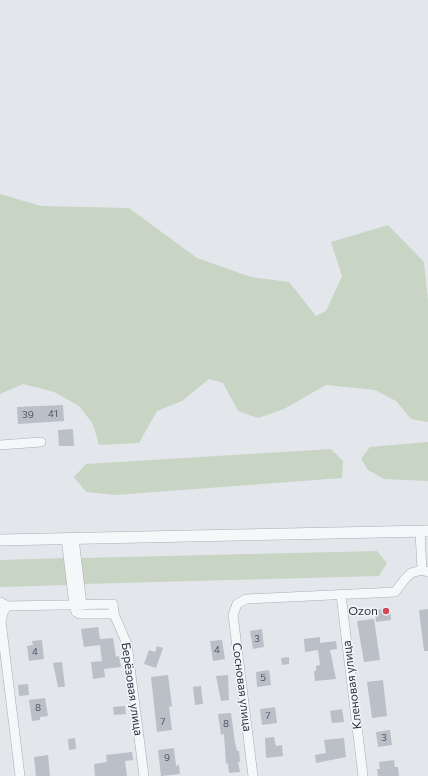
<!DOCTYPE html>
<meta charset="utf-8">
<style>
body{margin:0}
canvas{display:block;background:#e3e6eb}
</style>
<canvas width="428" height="776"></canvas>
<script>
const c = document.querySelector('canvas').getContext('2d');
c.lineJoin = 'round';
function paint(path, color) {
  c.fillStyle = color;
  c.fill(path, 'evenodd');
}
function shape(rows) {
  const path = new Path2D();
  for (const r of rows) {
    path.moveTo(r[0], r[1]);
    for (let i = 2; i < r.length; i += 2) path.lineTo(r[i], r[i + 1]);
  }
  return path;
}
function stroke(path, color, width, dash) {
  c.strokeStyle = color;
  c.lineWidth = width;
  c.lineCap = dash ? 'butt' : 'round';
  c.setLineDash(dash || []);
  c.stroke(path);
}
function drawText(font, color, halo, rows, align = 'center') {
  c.font = font + ' Commissioner,sans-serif';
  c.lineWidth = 3;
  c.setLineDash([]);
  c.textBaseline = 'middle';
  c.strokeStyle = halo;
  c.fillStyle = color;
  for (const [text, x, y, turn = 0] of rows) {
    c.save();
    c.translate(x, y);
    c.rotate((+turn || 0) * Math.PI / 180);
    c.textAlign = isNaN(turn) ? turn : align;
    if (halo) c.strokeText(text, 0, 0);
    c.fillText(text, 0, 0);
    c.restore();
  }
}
const green = shape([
 [0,194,41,206,129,208,197,258,251,277,289,282,316,316,326,311,342,276,331,242,388,225,424,262,428,301,428,422,411,419,396,401,375,390,326,385,284,409,258,418,238,411,223,383,209,379,182,401,157,411,139,443,99,445,93,424,79,406,54,392,23,384,0,394],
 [428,442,428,481,384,479,368,470,361,459,370,447],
 [331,449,343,461,342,478,115,495,86,492,74,477,86,464],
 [377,551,387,563,379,576,84,584,81,558],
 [65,558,68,585,0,587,0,560]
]);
const building = shape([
 [63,405,64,421,18,424,17,407],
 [73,429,74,446,59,446,58,430],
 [390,608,391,620,376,622,375,610],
 [428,609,428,651,424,651,419,610],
 [374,619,380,660,364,662,357,621],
 [98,627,100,639,113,638,116,657,119,656,121,667,104,669,105,677,93,679,91,662,102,661,100,645,84,647,81,629],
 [262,629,264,647,253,649,250,631],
 [320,637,320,643,336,641,337,649,330,650,336,679,315,681,314,671,316,671,316,666,320,665,318,650,305,652,304,639],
 [42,640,44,659,29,661,27,646,33,645,32,641],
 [222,640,225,659,213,661,210,641],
 [157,646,163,648,156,668,144,664,149,650,155,652],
 [289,657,289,664,282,665,281,658],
 [62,662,65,687,58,687,53,663],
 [269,670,271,685,257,687,256,672],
 [168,675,172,706,169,707,172,730,157,732,151,677],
 [228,675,229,700,221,701,216,676],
 [383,680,387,716,372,718,367,682],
 [28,684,29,695,19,696,18,685],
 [201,686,203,704,195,705,193,687],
 [45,698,48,716,40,717,40,720,32,721,29,700],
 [125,706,126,714,114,715,113,707],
 [275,707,277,723,262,725,260,709],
 [342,709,344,722,332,723,330,711],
 [231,713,235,743,237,751,239,751,240,762,238,762,240,772,229,773,228,763,226,764,224,734,221,735,218,714],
 [390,730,392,745,378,747,376,732],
 [274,737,276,746,282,745,283,756,266,758,265,738],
 [75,738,76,749,69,750,68,739],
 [344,738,346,757,316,763,315,755,326,753,324,740],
 [174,748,176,766,179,765,180,774,161,776,158,750],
 [132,752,133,760,125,761,127,776,95,776,94,764,107,762,106,755],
 [48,755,50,776,36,776,34,757],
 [394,760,395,767,398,767,399,776,378,776,377,769,380,769,379,762]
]);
const minor = shape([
 [0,445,41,442],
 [420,531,422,570],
 [66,538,74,605,76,612,80,614,114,614],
 [74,538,82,605],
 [341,595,363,776],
 [0,602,8,606,113,604,114,614,127,644,144,776],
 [8,606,4,610,1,621,20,776],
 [253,776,233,615,237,604,246,599,395,592,405,579,411,573,422,570,428,572]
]);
const tertiary = shape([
 [0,540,428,531]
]);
const markers = [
 [386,611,4,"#cf495c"]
];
const numberNames = [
 ["41",53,414],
 ["39",28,415],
 ["3",257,639],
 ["4",217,650],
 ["4",35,652],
 ["5",263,678],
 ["8",38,708],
 ["7",268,716],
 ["7",163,722],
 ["8",226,724],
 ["3",384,738],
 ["9",167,758]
];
const poiNames = [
 ["Ozon",378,611]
];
const streetNames = [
 ["Кленовая улица",352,685,-97],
 ["Сосновая улица",242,687,83],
 ["Берёзовая улица",132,689,82]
];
paint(green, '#c8d5c4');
paint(building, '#babfc8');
stroke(minor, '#a8adb5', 10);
stroke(tertiary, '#a8adb5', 12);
stroke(minor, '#f6f7f9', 9);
stroke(tertiary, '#f6f7f9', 11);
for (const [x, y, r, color] of markers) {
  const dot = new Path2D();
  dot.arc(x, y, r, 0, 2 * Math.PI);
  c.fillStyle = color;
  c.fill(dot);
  stroke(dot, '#f3f5f8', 1.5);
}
drawText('10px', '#4e5664', null, numberNames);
drawText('12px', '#2a3343', '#f3f5f8', poiNames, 'right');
drawText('12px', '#2a3343', '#f3f5f8', streetNames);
</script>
